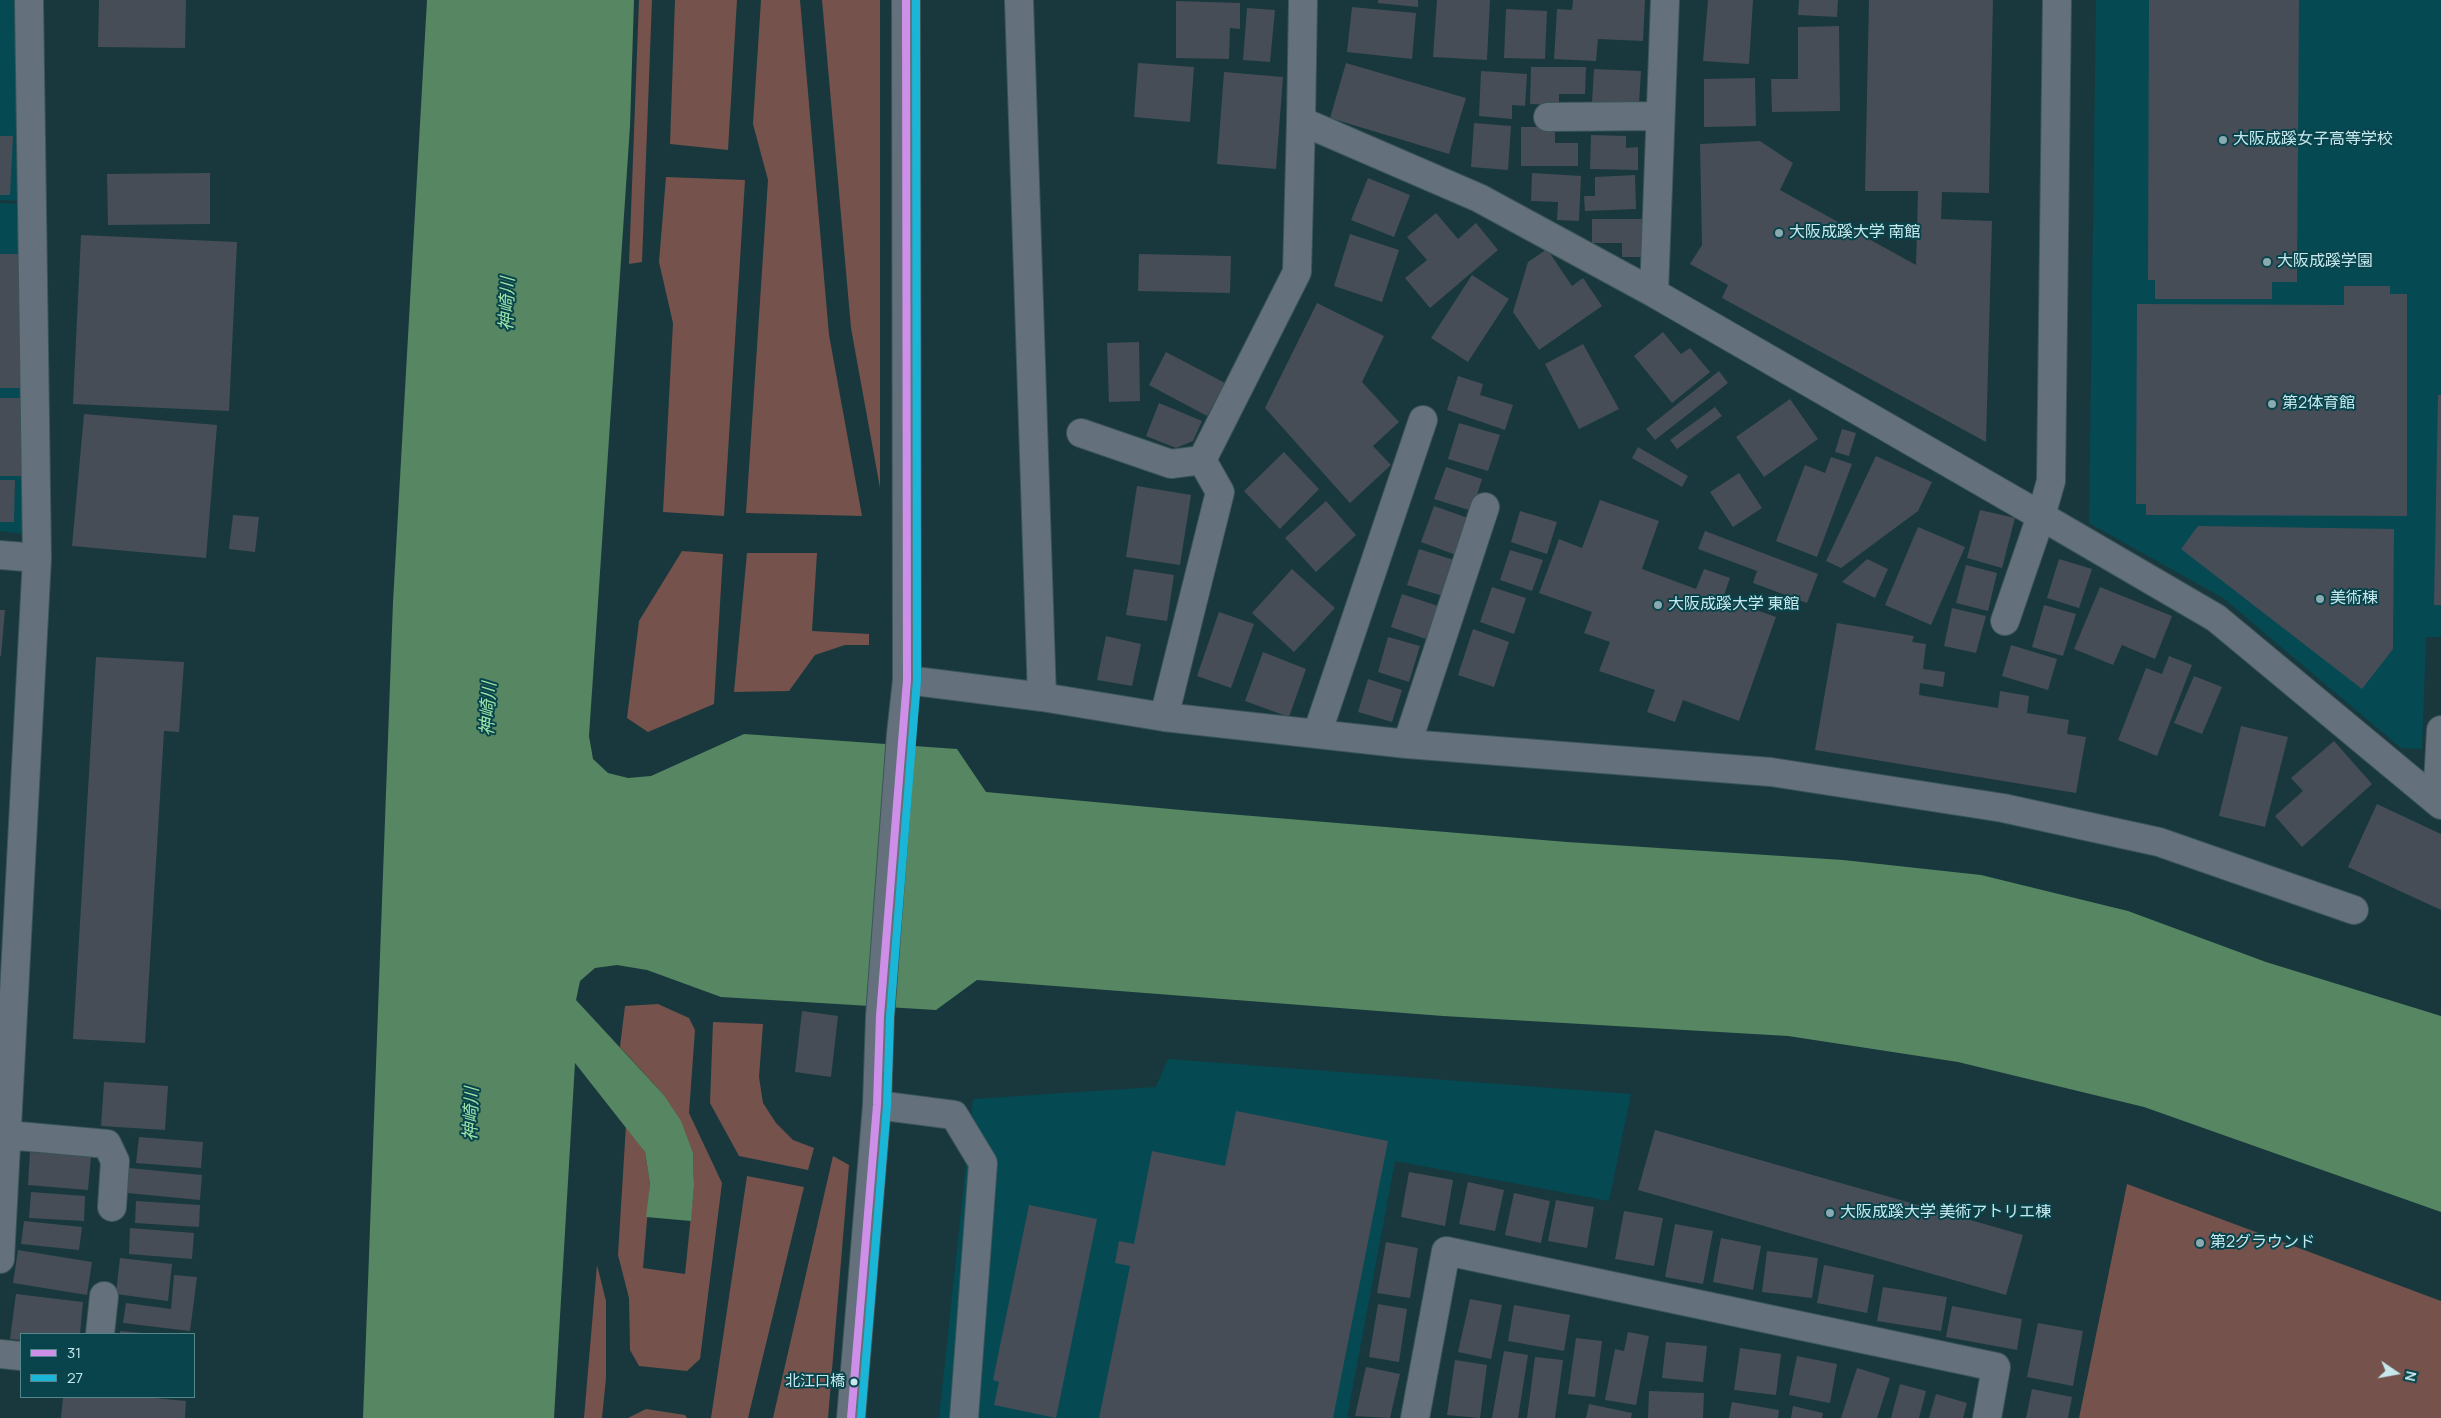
<!DOCTYPE html>
<meta charset="utf-8">
<style>
body{margin:0}
#map{position:relative;width:2441px;height:1418px;overflow:hidden;background:#18383d;font-family:Manrope,sans-serif}
canvas{display:block}
.legend{position:absolute;left:20px;top:1333px;width:175px;height:65px;box-sizing:border-box;background:#09444c;border:1px solid #55868c;margin:0;padding:6px 9px;list-style:none;font-size:15px;color:#c6e8ed}
.legend li{display:flex;align-items:center;gap:10px;height:25px}
.legend b{width:25px;border:1px solid #55868c}
.north{position:absolute;left:2371px;top:1348px;width:50px;height:50px;-webkit-text-stroke:4px #09444c;paint-order:stroke;rotate:102deg;font-size:14px;font-weight:700;line-height:20px;text-align:center;color:#c6e8ed}
.north::after{content:'';display:block;margin:auto;width:18px;height:22px;background:#c6e8ed;clip-path:polygon(50% 0,100% 100%,50% 72%,0 100%)}
</style>
<div id="map">
<canvas width="2441" height="1418"></canvas>
<ul class="legend">
<li><b style="height:6px;background:#ce8fe9"></b>31</li>
<li><b style="height:6px;background:#1ab6d8"></b>27</li>
</ul>
<div class="north">N</div>
</div>
<script>
const c = document.querySelector('canvas').getContext('2d');
c.lineJoin = 'round';
function paint(path, color) {
  c.fillStyle = color;
  c.fill(path, 'evenodd');
}
function shape(rows) {
  const path = new Path2D();
  for (const r of rows) {
    path.moveTo(r[0], r[1]);
    for (let i = 2; i < r.length; i += 2) path.lineTo(r[i], r[i + 1]);
  }
  return path;
}
function stroke(path, color, width, dash) {
  c.strokeStyle = color;
  c.lineWidth = width;
  c.lineCap = dash ? 'butt' : 'round';
  c.setLineDash(dash || []);
  c.stroke(path);
}
function drawText(font, color, halo, rows, align = 'center') {
  c.font = font + ' Manrope,"Noto Sans JP",sans-serif';
  c.lineWidth = 4;
  c.setLineDash([]);
  c.textBaseline = 'middle';
  c.strokeStyle = halo;
  c.fillStyle = color;
  for (const [text, x, y, turn = 0] of rows) {
    c.save();
    c.translate(x, y);
    c.rotate((+turn || 0) * Math.PI / 180);
    c.textAlign = isNaN(turn) ? turn : align;
    if (halo) c.strokeText(text, 0, 0);
    c.fillText(text, 0, 0);
    c.restore();
  }
}
const built = shape([
 [0,0,20,0,21,201,0,200],
 [2096,0,2441,0,2441,637,2426,637,2422,749,2401,748,2223,598,2089,523],
 [0,203,22,204,22,534,0,531],
 [1168,1059,1631,1094,1609,1201,1395,1161,1347,1418,939,1418,973,1099,1156,1087]
]);
const green = shape([
 [639,0,652,0,642,262,629,264],
 [675,0,737,0,728,150,670,144],
 [761,0,800,0,829,335,862,516,746,513,768,180,753,124],
 [822,0,880,0,880,488,851,328],
 [666,177,745,180,724,516,663,512,673,323,659,262],
 [682,551,723,554,714,704,648,732,627,718,639,621],
 [747,553,817,553,812,631,869,634,869,645,845,645,815,655,789,691,734,692],
 [658,1004,689,1018,695,1030,689,1113,722,1183,700,1359,687,1371,639,1366,630,1350,629,1298,618,1255,626,1125,645,1152,650,1184,643,1268,685,1274,694,1186,693,1153,663,1094,620,1047,625,1006],
 [713,1022,763,1024,759,1077,763,1103,776,1123,793,1140,814,1148,808,1170,739,1156,710,1103],
 [833,1156,849,1165,828,1418,773,1418],
 [747,1176,804,1187,748,1418,711,1418],
 [2127,1184,2441,1301,2441,1418,2079,1418],
 [597,1265,606,1301,606,1378,602,1418,584,1418],
 [646,1409,685,1415,687,1418,628,1418]
]);
const water = shape([
 [427,0,634,0,630,126,589,736,593,759,608,773,628,778,651,776,744,734,957,749,986,792,1192,811,1567,842,1843,860,1981,875,2128,911,2266,962,2441,1016,2441,1212,2144,1107,1958,1062,1788,1036,1443,1016,977,980,936,1010,721,997,647,970,617,965,595,968,580,981,576,1000,663,1094,681,1121,693,1153,694,1186,691,1221,646,1217,650,1184,645,1152,575,1063,554,1418,363,1418,393,602]
]);
const building = shape([
 [99,0,186,0,185,48,98,47],
 [1378,0,1418,0,1418,7,1378,3],
 [1437,0,1490,0,1487,60,1433,57],
 [1573,0,1645,0,1643,41,1598,39,1596,61,1554,59,1557,9,1572,10],
 [1708,0,1753,0,1749,64,1703,61],
 [1799,0,1838,0,1837,17,1798,15],
 [1869,0,1993,0,1989,193,1942,192,1941,219,1992,221,1986,442,1722,298,1728,285,1690,264,1702,245,1700,144,1760,141,1793,163,1780,190,1916,265,1918,191,1865,191],
 [2149,0,2299,0,2297,282,2272,282,2272,299,2155,299,2155,280,2148,280],
 [1176,1,1240,3,1240,29,1230,28,1229,59,1176,58],
 [1352,7,1416,13,1412,59,1347,52],
 [1247,8,1275,10,1270,62,1243,60],
 [1506,9,1547,11,1545,59,1504,58],
 [1839,26,1840,111,1772,112,1771,79,1798,79,1798,27],
 [1138,63,1194,67,1190,122,1134,117],
 [1346,63,1466,98,1449,154,1330,118],
 [1531,67,1586,67,1585,94,1559,94,1559,105,1530,104],
 [1594,69,1641,71,1639,104,1592,102],
 [1481,71,1527,74,1525,106,1512,105,1512,119,1479,116],
 [1224,72,1283,77,1276,169,1217,164],
 [1755,78,1756,126,1704,127,1704,79],
 [1474,123,1511,126,1508,170,1471,167],
 [1521,127,1555,127,1555,143,1578,143,1578,166,1521,166],
 [1591,135,1626,136,1626,148,1638,147,1638,170,1590,169],
 [0,136,13,136,10,195,0,195],
 [210,173,210,224,108,225,107,174],
 [1532,173,1581,176,1579,221,1557,220,1558,202,1531,201],
 [1635,175,1636,209,1585,211,1584,196,1595,196,1595,177],
 [1368,178,1410,195,1394,237,1351,220],
 [1436,213,1458,239,1476,223,1498,250,1430,308,1405,278,1427,260,1407,237],
 [1592,219,1643,219,1643,257,1622,257,1622,243,1592,243],
 [1350,234,1399,250,1382,302,1334,286],
 [81,235,237,242,229,411,73,404],
 [1547,249,1572,286,1583,278,1602,306,1539,350,1513,312,1528,262],
 [0,254,22,254,22,388,0,388],
 [1139,254,1231,256,1230,293,1138,291],
 [1472,275,1509,299,1468,362,1431,338],
 [2344,286,2390,286,2390,294,2407,294,2407,516,2146,515,2146,504,2136,504,2137,304,2344,305],
 [1317,303,1384,336,1362,382,1399,422,1373,446,1391,465,1350,503,1265,408],
 [1663,332,1681,354,1690,348,1710,372,1672,403,1634,356],
 [1139,342,1140,401,1109,402,1107,343],
 [1583,344,1619,409,1579,429,1545,364],
 [1166,352,1225,383,1207,416,1149,385],
 [1719,371,1728,383,1655,440,1646,429],
 [1458,376,1483,384,1480,395,1513,405,1505,430,1447,410],
 [2438,395,2441,395,2441,605,2434,605],
 [0,398,22,398,22,476,0,476],
 [1790,399,1818,439,1764,477,1736,437],
 [1159,403,1202,421,1193,441,1176,448,1146,436],
 [1715,407,1722,416,1677,449,1670,440],
 [84,414,217,425,206,558,72,546],
 [1459,423,1500,435,1488,471,1448,459],
 [1842,429,1856,433,1849,456,1835,452],
 [1638,447,1688,476,1682,487,1632,458],
 [1284,452,1319,489,1280,529,1244,491],
 [1876,456,1932,482,1918,511,1841,568,1826,561],
 [1831,457,1852,464,1817,557,1776,541,1805,465,1825,473],
 [1446,467,1482,479,1472,511,1434,499],
 [1739,473,1762,508,1733,527,1710,492],
 [0,480,15,480,14,522,0,522],
 [1137,486,1191,495,1180,565,1126,557],
 [1600,500,1659,521,1642,569,1696,589,1704,569,1730,578,1723,598,1776,617,1739,721,1683,700,1675,722,1647,712,1655,690,1599,671,1610,642,1584,633,1592,612,1539,593,1559,539,1582,548],
 [1326,501,1356,535,1316,572,1285,538],
 [1434,506,1468,518,1456,555,1421,542],
 [1980,510,2015,518,2002,568,1967,558],
 [1520,511,1557,522,1547,554,1511,542],
 [233,515,259,517,255,552,229,549],
 [2198,526,2394,529,2393,649,2362,689,2181,549],
 [1918,527,1965,547,1931,625,1885,605],
 [1705,531,1818,574,1807,603,1753,583,1757,571,1698,549],
 [1419,549,1454,560,1443,596,1407,585],
 [1510,550,1543,560,1532,591,1500,580],
 [1867,559,1888,569,1875,598,1842,582],
 [2059,559,2092,569,2079,608,2047,598],
 [1966,565,1997,573,1988,611,1956,603],
 [1134,569,1174,575,1167,621,1126,615],
 [1292,569,1335,608,1294,652,1252,613],
 [1492,587,1526,598,1514,634,1480,622],
 [2100,587,2172,616,2155,659,2122,645,2113,665,2074,649],
 [1402,594,1438,606,1426,639,1391,627],
 [2044,605,2076,614,2063,656,2032,647],
 [1952,608,1986,616,1976,653,1944,646],
 [0,610,5,610,1,656,0,656],
 [1219,612,1254,624,1231,688,1197,676],
 [1837,623,1914,636,1912,642,1926,644,1923,669,1945,672,1943,687,1920,683,1919,695,1998,708,2000,691,2029,696,2027,713,2069,720,2067,734,2086,737,2076,793,1815,750],
 [1473,629,1509,642,1494,687,1458,675],
 [1106,636,1141,644,1132,686,1097,680],
 [1388,637,1420,646,1409,682,1378,672],
 [2011,645,2057,659,2048,690,2002,676],
 [1263,652,1306,669,1289,717,1245,701],
 [2169,656,2192,665,2157,756,2118,740,2146,668,2162,674],
 [96,657,184,662,179,732,164,731,145,1043,73,1039],
 [2194,676,2222,687,2202,734,2174,723],
 [1368,679,1402,690,1392,722,1358,712],
 [2241,726,2288,737,2265,827,2219,816],
 [2334,741,2372,784,2302,847,2275,816,2303,791,2291,778],
 [2377,804,2441,834,2441,910,2348,867],
 [802,1011,838,1016,831,1077,795,1072],
 [104,1082,168,1086,165,1130,101,1126],
 [1236,1111,1388,1141,1333,1418,1099,1418,1130,1266,1115,1263,1119,1241,1134,1244,1152,1151,1225,1166],
 [1655,1130,2023,1235,2006,1295,1638,1190],
 [139,1137,203,1142,201,1168,136,1163],
 [30,1152,91,1157,88,1190,28,1185],
 [129,1168,202,1175,200,1200,127,1193],
 [1409,1172,1453,1180,1445,1226,1401,1217],
 [1468,1182,1504,1190,1495,1231,1459,1224],
 [31,1192,85,1196,84,1221,29,1218],
 [1514,1193,1550,1201,1541,1243,1505,1235],
 [1556,1200,1594,1207,1587,1248,1548,1241],
 [136,1201,200,1205,199,1227,135,1223],
 [1029,1205,1097,1219,1056,1418,994,1405,999,1382,993,1380],
 [1624,1211,1663,1218,1654,1266,1615,1259],
 [24,1221,82,1227,79,1250,21,1244],
 [1675,1224,1713,1231,1703,1284,1665,1277],
 [130,1228,194,1233,192,1259,129,1254],
 [1721,1238,1761,1246,1753,1290,1713,1282],
 [1386,1242,1418,1248,1410,1298,1377,1293],
 [18,1250,92,1262,87,1295,13,1283],
 [1767,1251,1818,1258,1812,1298,1762,1292],
 [120,1258,172,1264,168,1301,116,1294],
 [1824,1265,1874,1275,1867,1313,1817,1303],
 [174,1275,197,1277,190,1331,123,1323,126,1303,171,1309],
 [1883,1287,1947,1297,1941,1331,1877,1321],
 [16,1294,83,1302,80,1334,21,1334,21,1340,10,1339],
 [1470,1299,1502,1305,1491,1359,1458,1352],
 [1378,1304,1407,1309,1399,1362,1369,1357],
 [1514,1305,1570,1315,1564,1351,1508,1341],
 [1952,1306,2022,1319,2017,1350,1946,1337],
 [2038,1323,2083,1331,2073,1386,2027,1377],
 [120,1331,143,1333,143,1334,120,1334],
 [1628,1332,1649,1336,1636,1405,1605,1400,1615,1349,1624,1351],
 [1576,1338,1602,1341,1595,1397,1568,1394],
 [1666,1342,1707,1346,1703,1382,1662,1378],
 [1740,1348,1781,1354,1776,1395,1734,1390],
 [1504,1351,1528,1355,1518,1418,1492,1418],
 [1797,1356,1837,1364,1830,1403,1789,1395],
 [1535,1357,1563,1360,1555,1418,1527,1418],
 [1455,1360,1487,1365,1480,1418,1447,1415],
 [1366,1367,1400,1374,1390,1418,1355,1416],
 [1857,1368,1890,1378,1877,1418,1841,1418],
 [1900,1384,1926,1391,1919,1418,1891,1418],
 [2032,1389,2072,1397,2068,1418,2026,1418],
 [1649,1391,1704,1393,1703,1418,1648,1418],
 [1936,1394,1967,1403,1963,1418,1929,1418],
 [63,1397,144,1397,186,1401,185,1418,61,1418],
 [1732,1402,1779,1410,1778,1418,1729,1418],
 [1589,1404,1632,1413,1631,1418,1586,1418],
 [1793,1406,1823,1413,1822,1418,1791,1418]
]);
const minor = shape([
 [1019,0,1042,697],
 [1303,0,1301,121,1479,198,1654,293,2041,516,2005,621],
 [2057,0,2051,481,2041,516,2216,618,2441,805],
 [1548,117,1660,116],
 [1654,293,1665,0],
 [1081,433,1171,464,1202,460],
 [0,555,37,558],
 [907,680,1042,697,1164,717,1407,744,1771,772,2003,808,2159,842,2354,910],
 [1164,717,1220,492,1202,460,1297,272,1301,121],
 [1317,734,1423,420],
 [1407,744,1485,507],
 [2437,801,2441,730],
 [877,1105,954,1115,983,1163,964,1418],
 [7,1135,107,1144,115,1161,112,1207],
 [0,1259,37,558,29,0],
 [100,1334,104,1296],
 [0,1354,21,1356],
 [851,1418,877,1105,880,1016,901,734,907,680,906,0],
 [1415,1418,1446,1251,1996,1367,1987,1418]
]);
const bus1 = shape([
 [851,1418,877,1105,880,1016,907,680,906,0]
]);
const bus2 = shape([
 [861,1418,887,1106,890,1017,917,680,916,0]
]);
const markers = [
 [2223,140,5,"#89aaaf"],
 [1779,233,5,"#89aaaf"],
 [2267,262,5,"#89aaaf"],
 [2272,404,5,"#89aaaf"],
 [2320,599,5,"#89aaaf"],
 [1658,605,5,"#89aaaf"],
 [1830,1213,5,"#89aaaf"],
 [2200,1243,5,"#89aaaf"],
 [854,1382,4.5,"#c6e8ed"]
];
const busNames = [
 ["北江口橋",845,1382]
];
const poiNames = [
 ["大阪成蹊女子高等学校",2233,140],
 ["大阪成蹊大学 南館",1789,233],
 ["大阪成蹊学園",2277,262],
 ["第2体育館",2282,404],
 ["美術棟",2330,599],
 ["大阪成蹊大学 東館",1668,605],
 ["大阪成蹊大学 美術アトリエ棟",1840,1213],
 ["第2グラウンド",2210,1243]
];
const waterNames = [
 ["神崎川",508,304,-88],
 ["神崎川",489,709,-87],
 ["神崎川",472,1114,-88]
];
paint(built, '#054953');
paint(green, '#75524c');
paint(water, '#578662');
paint(building, '#464d56');
stroke(minor, '#3b5559', 30);
stroke(minor, '#64717c', 28);
stroke(bus1, '#ce8fe9', 8);
stroke(bus2, '#1ab6d8', 8);
for (const [x, y, r, color] of markers) {
  const dot = new Path2D();
  dot.arc(x, y, r, 0, 2 * Math.PI);
  c.fillStyle = color;
  c.fill(dot);
  stroke(dot, '#09444c', 2);
}
drawText('15px', '#c6e8ed', '#09444c', busNames, 'right');
drawText('16px', '#c6e8ed', '#09444c', poiNames, 'left');
drawText('italic 18px', '#9de6aa', '#09444c', waterNames);
</script>
